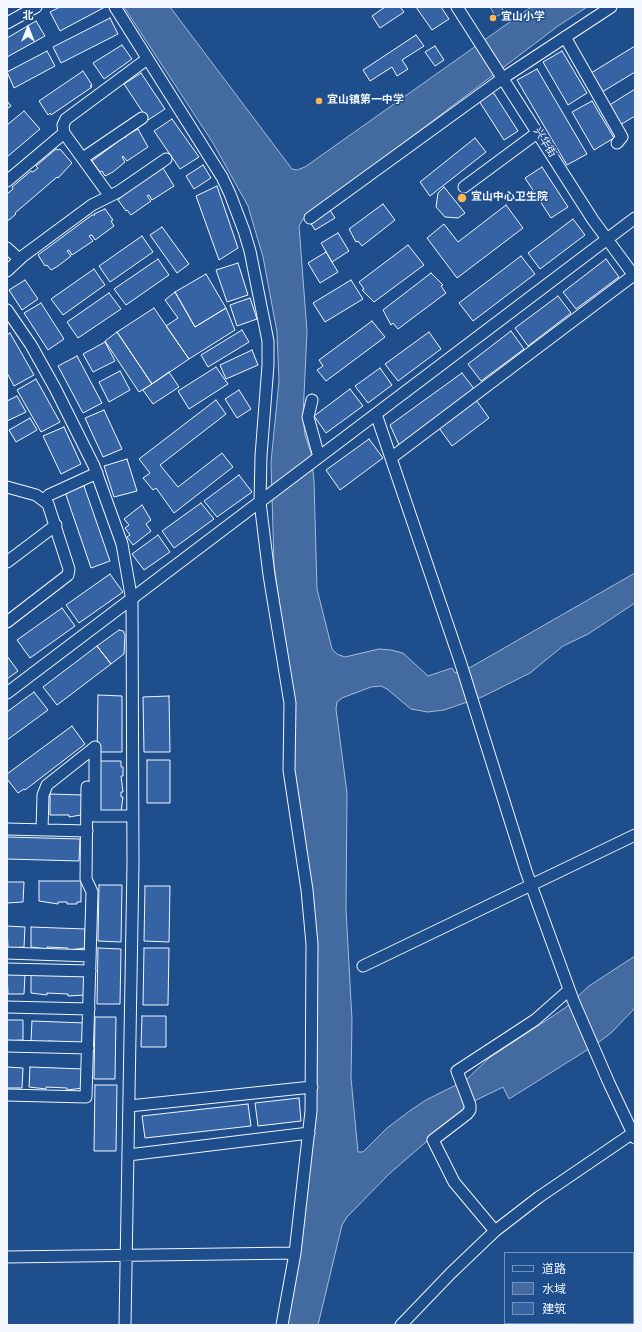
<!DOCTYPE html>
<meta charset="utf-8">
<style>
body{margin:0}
#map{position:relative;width:642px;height:1332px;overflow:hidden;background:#1f4e8c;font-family:Overpass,"Noto Sans SC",sans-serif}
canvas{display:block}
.frame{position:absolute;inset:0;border:8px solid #f2f6ff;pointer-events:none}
.legend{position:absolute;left:504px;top:1252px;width:130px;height:72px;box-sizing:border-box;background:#1f4e8c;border:1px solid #7391ba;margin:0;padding:5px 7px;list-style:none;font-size:12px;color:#f2f6ff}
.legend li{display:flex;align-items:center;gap:8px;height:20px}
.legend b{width:20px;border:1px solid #7391ba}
.north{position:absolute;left:8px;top:8px;width:40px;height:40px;-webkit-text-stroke:3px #1f4e8c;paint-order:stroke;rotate:0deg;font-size:11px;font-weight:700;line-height:16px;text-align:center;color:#f2f6ff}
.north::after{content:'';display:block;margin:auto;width:14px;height:18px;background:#f2f6ff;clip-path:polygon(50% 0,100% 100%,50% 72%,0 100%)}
</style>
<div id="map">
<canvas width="642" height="1332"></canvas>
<div class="frame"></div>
<ul class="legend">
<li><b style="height:5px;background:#1f4e8c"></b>道路</li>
<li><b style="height:11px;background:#446ba0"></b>水域</li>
<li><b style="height:11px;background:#3563a3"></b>建筑</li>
</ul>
<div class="north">北</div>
</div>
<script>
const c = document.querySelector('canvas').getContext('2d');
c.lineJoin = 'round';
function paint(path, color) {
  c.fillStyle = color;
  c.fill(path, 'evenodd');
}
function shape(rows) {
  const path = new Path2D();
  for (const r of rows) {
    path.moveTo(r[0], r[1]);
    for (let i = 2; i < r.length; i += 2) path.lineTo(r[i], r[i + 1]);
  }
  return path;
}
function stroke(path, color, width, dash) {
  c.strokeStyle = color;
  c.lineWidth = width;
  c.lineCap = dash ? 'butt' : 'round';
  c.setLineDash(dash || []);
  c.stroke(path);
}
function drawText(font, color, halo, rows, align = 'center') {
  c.font = font + ' Overpass,"Noto Sans SC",sans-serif';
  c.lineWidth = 3;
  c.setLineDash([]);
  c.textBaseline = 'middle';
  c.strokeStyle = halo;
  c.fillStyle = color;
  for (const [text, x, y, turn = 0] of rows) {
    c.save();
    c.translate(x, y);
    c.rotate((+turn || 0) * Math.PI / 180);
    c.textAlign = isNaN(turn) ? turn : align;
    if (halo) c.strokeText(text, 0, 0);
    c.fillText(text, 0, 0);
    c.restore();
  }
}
const built = shape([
 [490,7,501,7,504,12,496,17,490,7]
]);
const water = shape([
 [124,7,170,7,292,169,297,170,305,167,531,7,587,7,558,26,303,219,299,226,307,331,303,417,305,435,311,453,314,481,317,589,332,649,337,654,345,657,379,649,391,650,403,653,428,676,452,668,455,673,471,667,635,573,635,603,588,634,563,646,530,673,482,697,444,710,428,712,411,709,387,689,381,686,371,687,342,698,337,702,336,709,347,793,346,909,352,1020,351,1078,358,1152,363,1152,387,1128,411,1110,426,1100,466,1080,489,1058,565,1008,589,986,635,956,635,1008,611,1033,595,1045,509,1099,503,1087,464,1106,464,1109,389,1174,347,1217,342,1225,318,1325,287,1325,317,1088,316,932,295,788,286,652,274,564,271,462,279,381,277,332,263,257,248,206,213,143,124,7]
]);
const building = shape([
 [60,7,105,7,60,31,50,12,60,7],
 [385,7,400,7,404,12,380,28,372,16,385,7],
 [416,7,441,7,449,19,432,30,416,7],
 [110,18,118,34,61,63,53,47,110,18],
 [36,21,45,36,7,57,7,38,36,21],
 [416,35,424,46,402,60,408,69,397,76,392,67,370,81,363,70,416,35],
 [122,45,132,59,104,79,93,63,122,45],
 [435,46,444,60,435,66,425,52,435,46],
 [635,46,635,72,602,92,591,73,635,46],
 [47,51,55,66,14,88,7,72,47,51],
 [562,51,587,93,568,105,543,62,562,51],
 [537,69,587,154,567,165,517,80,537,69],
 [83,71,92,85,90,86,92,87,51,115,50,113,48,115,39,101,83,71],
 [141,73,165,109,148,120,124,84,141,73],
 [635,89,635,116,620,125,608,106,635,89],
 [493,92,518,131,504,140,479,101,493,92],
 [7,101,11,106,7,109,7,101],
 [592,101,614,138,594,150,572,112,592,101],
 [24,111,40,129,7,157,7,125,24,111],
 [172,119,199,157,180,169,154,131,172,119],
 [138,129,148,147,127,161,123,156,122,157,125,162,113,172,105,176,102,171,100,172,92,161,124,137,125,138,127,135,138,129],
 [475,138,486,152,430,196,420,182,475,138],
 [56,149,58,150,60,149,72,163,58,178,57,177,15,213,16,214,9,220,7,220,7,194,13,189,12,187,31,171,33,172,38,168,36,166,56,149],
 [203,165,211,178,194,189,186,176,203,165],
 [542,167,568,207,551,218,525,178,542,167],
 [163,168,174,186,152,200,149,195,147,196,151,201,131,215,127,210,126,211,118,200,130,189,163,168],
 [217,186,238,248,219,260,196,196,217,186],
 [444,187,465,213,458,218,445,217,436,207,438,193,444,187],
 [383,204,395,220,362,246,358,241,356,242,349,229,383,204],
 [506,205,523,228,457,278,427,238,444,224,458,242,506,205],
 [105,209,113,220,111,221,114,226,95,240,92,235,89,236,93,241,72,255,69,250,67,251,71,256,58,266,51,270,47,265,45,266,38,255,92,215,95,215,94,214,105,209],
 [330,210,335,218,315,230,310,222,330,210],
 [573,219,585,235,540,269,528,253,573,219],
 [162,227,189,264,177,273,150,235,162,227],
 [338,233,349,251,332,262,321,243,338,233],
 [142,236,153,252,110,282,99,266,142,236],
 [408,245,424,265,374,302,362,290,364,289,359,282,408,245],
 [326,252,338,272,320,283,308,263,326,252],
 [521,256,535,274,473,321,459,303,521,256],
 [158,259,169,275,126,305,114,289,158,259],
 [606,259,619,277,576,309,563,292,606,259],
 [238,263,248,295,227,302,216,270,238,263],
 [94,269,105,285,63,315,51,299,94,269],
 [431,273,443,285,441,286,446,293,398,329,393,323,391,325,383,310,431,273],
 [206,274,226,308,195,327,175,292,206,274],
 [25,280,38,299,22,310,9,290,25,280],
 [351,280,363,299,325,322,313,303,351,280],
 [175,292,195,327,226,308,235,330,189,359,166,326,178,318,165,300,175,292],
 [109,293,121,309,78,338,67,322,109,293],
 [558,296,571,313,528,346,515,328,558,296],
 [250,298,257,319,237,326,230,305,250,298],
 [41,303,64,339,48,350,24,313,41,303],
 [154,308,189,359,152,384,117,332,154,308],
 [372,321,385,337,326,381,317,370,323,366,319,360,372,321],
 [242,330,249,342,208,367,201,355,242,330],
 [511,331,524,349,481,381,468,364,511,331],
 [117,332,152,384,139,392,105,341,117,332],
 [429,332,441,349,398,381,385,364,429,332],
 [10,333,34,375,14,386,7,373,7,335,10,333],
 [105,342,115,361,93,372,83,354,105,342],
 [252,350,258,365,226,379,220,365,252,350],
 [77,356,102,403,83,413,58,366,77,356],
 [216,367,228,384,189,409,178,391,216,367],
 [380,368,392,385,368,403,355,386,380,368],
 [120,371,130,390,109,402,99,382,120,371],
 [169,372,179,387,153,404,143,390,169,372],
 [462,373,475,390,399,445,390,425,462,373],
 [36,379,60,422,41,432,17,390,36,379],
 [350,389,363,406,326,433,314,416,350,389],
 [239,390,251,409,237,418,225,399,239,390],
 [17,396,26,412,7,421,7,401,17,396],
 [216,400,226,414,160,465,178,487,222,453,233,467,174,513,156,488,153,490,143,478,150,473,139,459,216,400],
 [476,400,489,418,452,446,439,428,476,400],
 [104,410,122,449,103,457,85,418,104,410],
 [30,418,37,430,16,442,9,430,30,418],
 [64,427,81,464,61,474,43,436,64,427],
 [369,439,383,458,340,490,326,470,369,439],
 [127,459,137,491,114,497,104,466,127,459],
 [239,475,252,492,217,517,204,501,239,475],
 [84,486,110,561,91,568,65,492,84,486],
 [201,503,214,519,174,548,162,531,201,503],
 [142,505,151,520,146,524,151,531,133,545,127,537,130,535,125,528,129,525,124,519,142,505],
 [158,535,170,552,144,570,132,554,158,535],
 [110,574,123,592,79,623,66,605,110,574],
 [62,608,75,626,30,658,17,640,62,608],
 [119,630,123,631,125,635,124,654,111,664,97,646,119,630],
 [97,646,111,664,57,705,43,687,97,646],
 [7,656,18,671,7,679,7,656],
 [34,692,48,710,7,740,7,712,34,692],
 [98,695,122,696,122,752,97,752,98,695],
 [169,696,170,752,144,752,143,697,169,696],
 [72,726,85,744,25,790,24,789,18,793,7,779,7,774,72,726],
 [147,760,170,760,170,803,147,803,147,760],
 [98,761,121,761,121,767,123,767,123,776,121,776,123,792,121,792,121,797,123,797,121,812,97,812,98,761],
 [50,794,82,795,81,815,69,817,69,815,50,815,50,794],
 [7,837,80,839,79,861,7,859,7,837],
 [39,881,81,881,81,902,77,902,77,904,67,904,67,902,58,902,58,904,39,901,39,881],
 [7,882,24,882,23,902,7,903,7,882],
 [99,885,122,885,121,942,98,941,99,885],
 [145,886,170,886,169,942,144,941,145,886],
 [7,926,25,927,24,947,8,948,7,926],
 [31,927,85,929,85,948,68,950,68,948,47,947,47,949,31,947,31,927],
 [98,948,121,949,120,1004,97,1004,98,948],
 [144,948,169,948,168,1005,143,1005,144,948],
 [7,973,25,974,24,994,8,994,7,973],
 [31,974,85,976,85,995,68,996,68,994,47,993,47,995,31,993,31,974],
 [142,1016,166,1016,166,1047,141,1047,142,1016],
 [95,1017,116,1017,115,1079,94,1079,95,1017],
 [7,1020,23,1020,23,1040,7,1041,7,1020],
 [32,1021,86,1023,85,1042,68,1044,68,1042,48,1041,48,1043,31,1041,32,1021],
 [7,1067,23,1068,22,1088,7,1088,7,1067],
 [30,1067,84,1069,83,1088,67,1090,67,1088,46,1087,46,1089,29,1087,30,1067],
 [95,1085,117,1085,116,1151,94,1151,95,1085],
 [299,1098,301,1121,258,1126,255,1103,299,1098],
 [248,1104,251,1126,145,1138,142,1116,248,1104]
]);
const minor = shape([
 [115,7,222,177,230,194,244,231,250,251,268,341,268,365,261,456,260,502,269,575,290,703,289,770,307,890,312,944,311,1111,295,1253,282,1325],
 [457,7,593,220,635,277],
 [7,23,36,7],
 [565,37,622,137,617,143],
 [83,158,142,118],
 [7,181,64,133],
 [464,187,537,133],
 [109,195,64,133,63,125,66,119,147,59],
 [310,218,503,78,611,7],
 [7,248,19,259],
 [7,271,23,256,92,205,118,192,166,159],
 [7,310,31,345,55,388,94,466,122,544,132,601,133,864,125,1325],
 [312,400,308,417,319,457],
 [376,414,460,661,526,871,573,1000,609,1083,635,1138],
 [391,458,635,274],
 [7,487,36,495,48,504,69,569,68,575,7,622],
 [44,500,49,495,97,473],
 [7,562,56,525],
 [7,693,635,218],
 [95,747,95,816,133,816],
 [7,829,87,831],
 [42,830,43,795,47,785,95,747],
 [7,953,90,956],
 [363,966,635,835],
 [7,969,90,971],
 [7,1007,89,1009],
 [7,1046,88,1048],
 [7,1095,86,1097,92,892,86,879,87,787],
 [129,1106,312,1087],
 [128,1155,309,1133],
 [495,1231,454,1182,433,1140,467,1114,470,1110,470,1105,457,1071,535,1020,569,990],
 [7,1257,295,1253],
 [401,1325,451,1273,495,1231,539,1197,633,1133]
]);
const markers = [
 [493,18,4,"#ffb74d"],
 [319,101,4,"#ffb74d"],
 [462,198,5,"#ffb74d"]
];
const poiNames = [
 ["宜山小学",501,18],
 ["宜山镇第一中学",327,101],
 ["宜山中心卫生院",471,198]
];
const streetNames = [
 ["兴华街",544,143,58]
];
paint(built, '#305b95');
stroke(built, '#a8bbd7', 1);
paint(water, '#446ba0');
stroke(water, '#a8bbd7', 1);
paint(building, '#3563a3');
stroke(building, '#f2f6ff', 1);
stroke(minor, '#f2f6ff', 13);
stroke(minor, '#1f4e8c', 11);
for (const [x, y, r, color] of markers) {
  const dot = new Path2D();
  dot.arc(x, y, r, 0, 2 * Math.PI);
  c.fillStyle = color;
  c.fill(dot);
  stroke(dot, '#1f4e8c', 1.5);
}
drawText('bold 11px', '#f2f6ff', '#1f4e8c', poiNames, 'left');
drawText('11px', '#f2f6ff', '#1f4e8c', streetNames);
</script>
